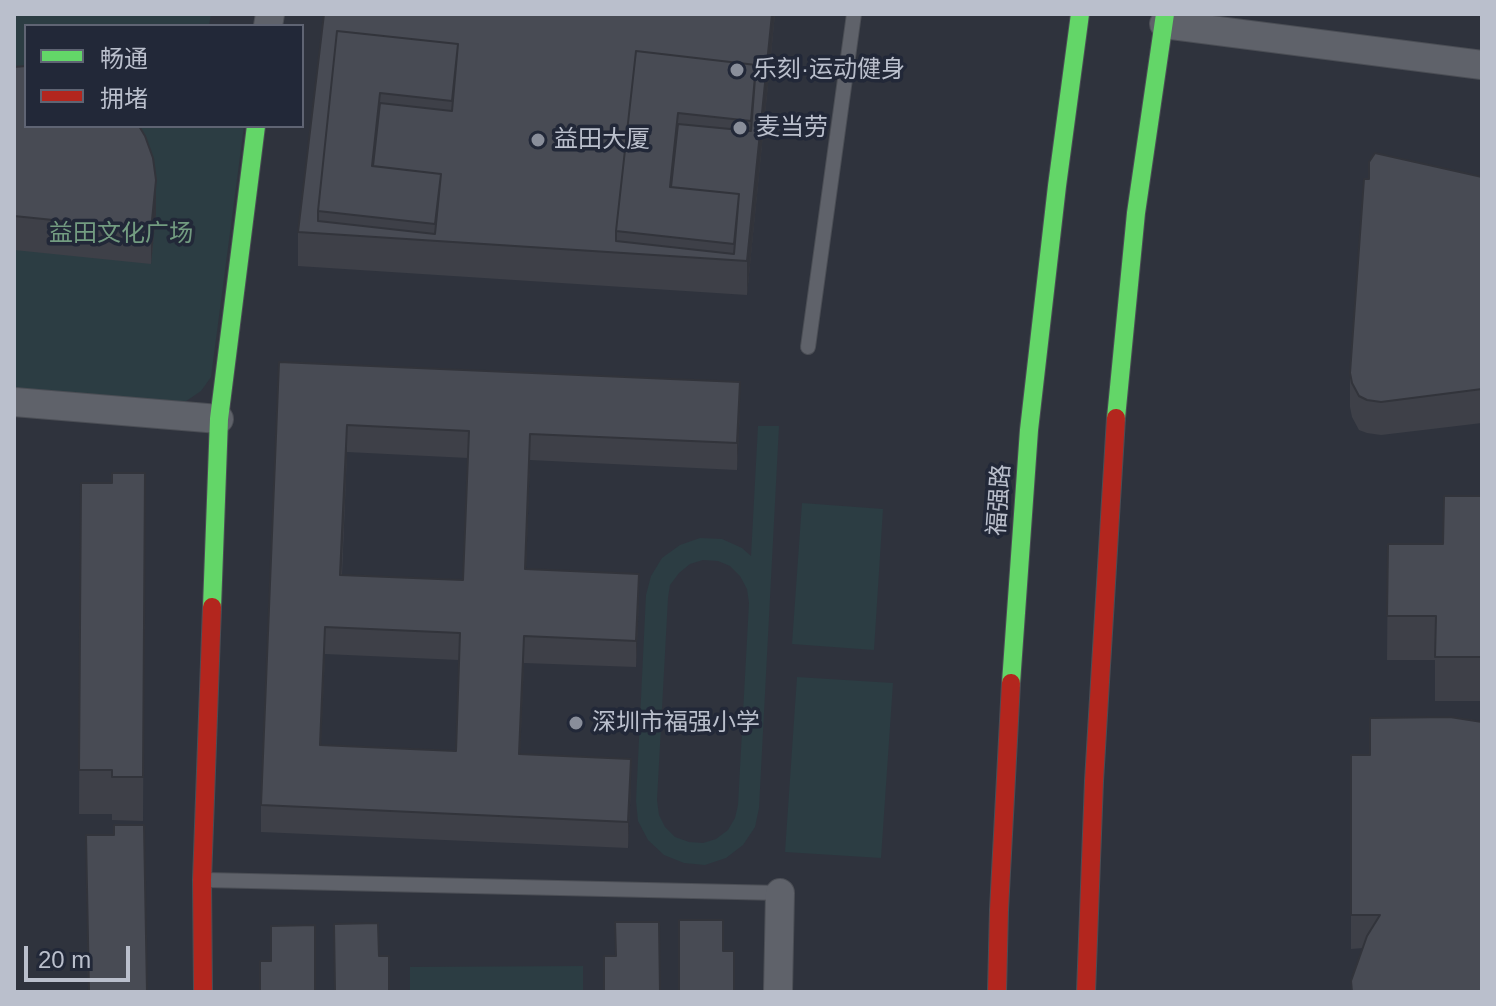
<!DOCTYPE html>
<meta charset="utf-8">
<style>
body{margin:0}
#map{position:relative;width:1496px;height:1006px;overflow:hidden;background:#2f333d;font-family:Helvetica,"Noto Sans SC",sans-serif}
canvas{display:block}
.frame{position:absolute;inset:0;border:16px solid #babfcc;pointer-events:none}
.legend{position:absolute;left:24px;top:24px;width:280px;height:104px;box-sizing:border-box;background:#222838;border:2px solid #5f6473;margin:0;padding:10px 14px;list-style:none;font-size:24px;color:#babfcc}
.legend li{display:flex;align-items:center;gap:16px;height:40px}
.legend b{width:40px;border:2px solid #5f6473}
.scale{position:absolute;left:24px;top:946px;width:106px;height:36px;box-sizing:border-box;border:4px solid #babfcc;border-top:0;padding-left:10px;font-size:24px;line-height:28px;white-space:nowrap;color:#babfcc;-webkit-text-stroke:6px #222838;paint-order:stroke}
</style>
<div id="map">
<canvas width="1496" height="1006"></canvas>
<div class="frame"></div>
<ul class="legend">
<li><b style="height:10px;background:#63d668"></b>畅通</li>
<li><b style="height:10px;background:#b3261e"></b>拥堵</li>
</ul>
<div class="scale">20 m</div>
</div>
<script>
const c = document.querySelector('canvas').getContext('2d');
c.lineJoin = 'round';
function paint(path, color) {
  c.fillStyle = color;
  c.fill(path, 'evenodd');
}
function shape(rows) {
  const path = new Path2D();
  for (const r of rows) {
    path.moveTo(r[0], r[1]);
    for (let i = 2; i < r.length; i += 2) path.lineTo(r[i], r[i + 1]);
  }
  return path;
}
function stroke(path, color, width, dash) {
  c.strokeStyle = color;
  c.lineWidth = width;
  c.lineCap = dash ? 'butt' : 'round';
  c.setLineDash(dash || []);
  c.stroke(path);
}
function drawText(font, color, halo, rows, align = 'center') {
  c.font = font + ' Helvetica,"Noto Sans SC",sans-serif';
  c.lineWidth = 7;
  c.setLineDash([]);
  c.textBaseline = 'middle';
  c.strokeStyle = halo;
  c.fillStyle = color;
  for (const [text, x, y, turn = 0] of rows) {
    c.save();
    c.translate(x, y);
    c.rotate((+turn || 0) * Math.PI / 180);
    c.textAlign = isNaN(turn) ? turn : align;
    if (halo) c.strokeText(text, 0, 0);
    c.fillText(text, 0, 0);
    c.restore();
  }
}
const green = shape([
 [14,14,211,14,209,26,26,26,26,126,244,126,211,377,201,391,176,408,14,393],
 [758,426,779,426,759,808,755,827,743,845,726,858,705,865,684,863,664,855,648,840,638,821,636,801,646,595,651,576,662,558,680,545,700,538,722,539,742,548,751,556],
 [703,560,718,561,730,566,740,576,747,589,749,603,738,805,735,818,728,830,716,839,703,843,689,842,675,837,665,827,659,815,657,800,668,598,670,585,679,573,690,564],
 [802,503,883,509,874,650,792,644],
 [797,677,893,683,881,858,785,852],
 [583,966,583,992,410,992,410,967]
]);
const lane = shape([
 [808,347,854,14],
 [206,880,780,893]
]);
const street = shape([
 [1164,24,1482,65],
 [268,26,270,14],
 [14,402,219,419],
 [778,992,780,893]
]);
const fast = shape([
 [1116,418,1136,213,1165,14],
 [212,607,219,419,256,126],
 [1011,683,1029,430,1057,186,1080,14]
]);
const jam = shape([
 [203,992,202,880,212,607],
 [997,992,999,910,1011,683],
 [1086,992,1094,781,1116,418]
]);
const wall = shape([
 [324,14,775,14,747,295,298,266,298,232],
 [14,67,156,214,151,264,14,250],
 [1482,177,1482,423,1381,435,1367,433,1359,430,1352,417,1350,407,1350,373,1369,179],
 [279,362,740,409,737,470,530,460,526,569,639,600,636,667,524,663,520,754,631,785,628,848,261,832,261,805],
 [347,452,468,458,463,580,342,575],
 [325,654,459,660,456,751,321,745],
 [145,473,143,821,112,820,112,814,79,814,81,483,112,483],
 [1482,496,1482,701,1435,701,1435,660,1387,660,1388,544,1443,544],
 [1472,719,1351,981,1363,948,1351,949,1351,755,1370,755],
 [86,835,147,992,88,992]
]);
const shadedWall = shape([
 [772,14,775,14,747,295,747,261],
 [156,180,156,214,151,264,151,230],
 [740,382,740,409,737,470,737,443],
 [347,425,347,452,340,601,340,575],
 [530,434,530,460,525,596,525,569],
 [639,574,639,600,636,667,636,641],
 [325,627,325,654,320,772,320,745],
 [524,636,524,663,519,780,519,754],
 [631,759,631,785,628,848,628,822]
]);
const building = shape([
 [324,14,772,14,747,261,298,232,324,14],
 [337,31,458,44,452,111,380,103,373,166,441,174,435,234,318,221,318,211,337,31],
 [636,51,756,65,751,131,678,124,671,187,739,194,734,254,616,241,616,231,636,51],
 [337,31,458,44,452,101,380,93,372,166,441,174,435,224,318,211,337,31],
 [636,51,756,65,751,121,678,113,670,187,739,194,734,244,616,231,636,51],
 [26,66,26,126,139,126,145,136,153,158,156,180,151,230,14,216,14,67,26,66],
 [1375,153,1482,177,1482,389,1381,402,1367,400,1359,396,1352,383,1350,373,1364,179,1369,179,1369,162,1375,153],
 [279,362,740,382,737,443,530,434,525,569,639,574,636,641,524,636,519,754,631,759,628,822,261,805,279,362],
 [347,425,469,431,463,580,340,575,347,425],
 [325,627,460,633,456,751,320,745,325,627],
 [112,473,145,473,143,777,112,777,112,770,79,770,81,483,112,483,112,473],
 [1444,496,1482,496,1482,657,1435,657,1436,616,1387,616,1388,544,1443,544,1444,496],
 [1450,717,1482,722,1482,992,1352,992,1351,981,1367,936,1380,915,1351,915,1351,755,1370,755,1370,718,1450,717],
 [114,825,144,825,147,992,89,992,86,835,114,835,114,825],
 [679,920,723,920,723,951,734,951,734,992,679,992,679,920],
 [615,922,659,922,660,992,604,992,604,956,616,956,615,922],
 [378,923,379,956,389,956,389,992,335,992,334,924,378,923],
 [315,925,315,992,260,992,260,961,271,961,271,926,315,925]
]);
const markers = [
 [737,70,8,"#898e9a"],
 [740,128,8,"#898e9a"],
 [538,140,8,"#898e9a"],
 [576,723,8,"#898e9a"]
];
const poiNames = [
 ["乐刻·运动健身",753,70],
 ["麦当劳",756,128],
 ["益田大厦",554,140],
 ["深圳市福强小学",592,723]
];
const parkNames = [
 ["益田文化广场",121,234]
];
const streetNames = [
 ["福强路",1000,500,-86]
];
paint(green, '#2c3d43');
stroke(lane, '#4b4e55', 16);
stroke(street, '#4b4e55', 30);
stroke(fast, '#4b4e55', 20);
stroke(jam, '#4b4e55', 20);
stroke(lane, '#5f626a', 14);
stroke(street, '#5f626a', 28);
stroke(fast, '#63d668', 18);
stroke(jam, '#b3261e', 18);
paint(wall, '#3e4048');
paint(shadedWall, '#32343b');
paint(building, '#484b54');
stroke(building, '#32343b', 2);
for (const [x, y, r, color] of markers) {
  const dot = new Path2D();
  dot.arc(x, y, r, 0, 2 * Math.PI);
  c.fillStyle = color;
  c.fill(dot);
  stroke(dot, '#222838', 3);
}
drawText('24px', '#babfcc', '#222838', poiNames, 'left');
drawText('24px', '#739c81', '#222838', parkNames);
drawText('24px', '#babfcc', '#222838', streetNames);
</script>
